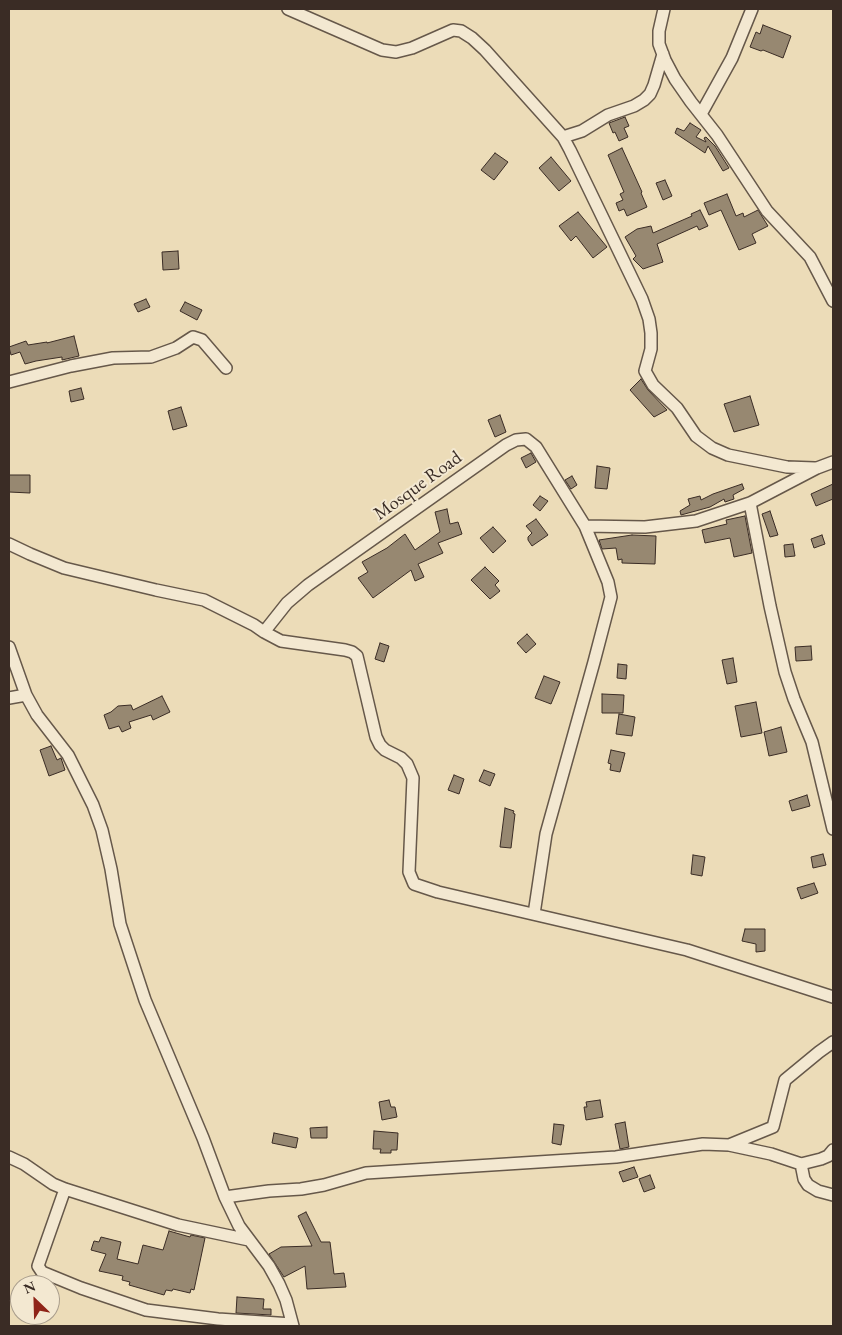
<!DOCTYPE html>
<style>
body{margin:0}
#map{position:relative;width:842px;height:1335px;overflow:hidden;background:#ecdcb8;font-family:"EB Garamond",serif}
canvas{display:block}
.frame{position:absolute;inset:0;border:10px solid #3a2c25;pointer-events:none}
.north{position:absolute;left:10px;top:1275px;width:50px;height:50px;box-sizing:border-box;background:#f3e8d1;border:1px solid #a99d8c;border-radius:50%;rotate:336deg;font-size:14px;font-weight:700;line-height:20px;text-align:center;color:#3a2c25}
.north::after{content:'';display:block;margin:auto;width:18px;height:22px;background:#8f2418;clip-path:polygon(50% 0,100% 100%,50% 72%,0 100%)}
</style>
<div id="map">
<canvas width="842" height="1335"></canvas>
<div class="frame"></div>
<div class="north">N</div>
</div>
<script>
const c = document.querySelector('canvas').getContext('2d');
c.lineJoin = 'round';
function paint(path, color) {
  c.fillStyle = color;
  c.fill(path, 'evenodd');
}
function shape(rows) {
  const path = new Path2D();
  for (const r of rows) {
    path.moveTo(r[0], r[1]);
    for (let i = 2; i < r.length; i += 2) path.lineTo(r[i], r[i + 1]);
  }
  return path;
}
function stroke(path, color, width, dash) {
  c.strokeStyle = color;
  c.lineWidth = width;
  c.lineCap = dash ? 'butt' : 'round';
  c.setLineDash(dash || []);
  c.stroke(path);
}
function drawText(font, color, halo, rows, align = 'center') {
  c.font = font + ' "EB Garamond",serif';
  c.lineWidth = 4;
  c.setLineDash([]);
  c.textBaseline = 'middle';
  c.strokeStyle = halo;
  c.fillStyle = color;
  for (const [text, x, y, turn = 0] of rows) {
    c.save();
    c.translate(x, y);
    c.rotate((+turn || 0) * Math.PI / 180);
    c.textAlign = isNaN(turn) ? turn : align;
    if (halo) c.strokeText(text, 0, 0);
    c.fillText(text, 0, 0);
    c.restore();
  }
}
const building = shape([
 [763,25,791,36,783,58,763,50,761,51,750,47,756,32,760,34,763,25],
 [625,117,629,126,624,128,628,137,619,141,615,132,613,133,609,123,625,117],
 [690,123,701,130,696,137,706,142,704,138,706,137,715,146,729,168,723,171,708,146,705,153,675,133,677,128,684,131,690,123],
 [622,148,642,192,641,193,647,207,627,216,624,209,619,211,616,203,623,200,620,194,624,192,608,155,622,148],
 [495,153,508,162,494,180,481,170,495,153],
 [551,157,571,181,559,191,539,168,551,157],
 [665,180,672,196,663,200,656,183,665,180],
 [727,194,736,216,743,213,744,217,758,210,768,226,752,234,756,243,739,250,721,210,709,215,704,203,727,194],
 [700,210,708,226,699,230,697,226,657,244,663,262,643,269,633,259,636,256,625,237,637,229,651,226,653,233,692,216,691,214,700,210],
 [578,212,607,247,593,258,576,236,571,241,559,226,578,212],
 [178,251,179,269,163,270,162,252,178,251],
 [146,299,150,307,138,312,134,304,146,299],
 [185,302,202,310,197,320,180,311,185,302],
 [74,336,79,356,62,360,62,357,36,361,25,364,20,352,11,355,9,347,26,341,28,345,47,342,47,343,74,336],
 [641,379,648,390,667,410,654,417,630,390,641,379],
 [81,388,84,399,71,402,69,391,81,388],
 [750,396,759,425,734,432,724,404,750,396],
 [181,407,187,426,173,430,168,411,181,407],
 [500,415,506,432,495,437,488,420,500,415],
 [531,453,536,462,526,468,521,458,531,453],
 [597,466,610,468,607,489,595,488,597,466],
 [9,475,30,475,30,493,9,492,9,475],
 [572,476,577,485,571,489,565,480,572,476],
 [742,484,744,489,733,495,734,499,725,502,724,499,710,507,681,515,680,511,690,505,688,499,700,496,701,500,713,494,742,484],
 [833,484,833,499,816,506,811,494,833,484],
 [540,496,548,501,540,511,533,505,540,496],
 [447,509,450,524,458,522,462,534,438,543,443,553,418,564,424,577,415,581,411,570,373,598,358,578,368,572,362,562,387,548,405,534,415,550,440,532,435,512,447,509],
 [770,511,778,535,770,537,762,514,770,511],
 [745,516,752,553,734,557,730,538,705,543,702,530,727,524,726,520,745,516],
 [536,519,548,535,532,546,528,540,528,537,532,533,526,526,536,519],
 [493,527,506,541,493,553,480,538,493,527],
 [632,535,656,536,655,564,622,563,622,559,618,560,616,548,602,549,599,540,632,535],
 [822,535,825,544,814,548,811,539,822,535],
 [793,544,795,556,785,557,784,545,793,544],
 [485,567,499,581,495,585,500,591,490,599,471,580,485,567],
 [527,634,536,644,526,653,517,643,527,634],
 [380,643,389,646,384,662,375,659,380,643],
 [811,646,812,660,796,661,795,647,811,646],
 [733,658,737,682,727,684,722,660,733,658],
 [618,664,627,665,626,679,617,678,618,664],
 [544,676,560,682,551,704,535,698,544,676],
 [602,694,624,695,623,713,602,713,602,694],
 [162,696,170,712,153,720,151,715,129,722,131,728,122,732,119,726,109,729,104,715,111,712,118,706,131,705,133,710,162,696],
 [756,702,762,733,741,737,735,706,756,702],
 [619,714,635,717,632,736,616,734,619,714],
 [781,727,787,752,769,756,764,732,781,727],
 [51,746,57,760,61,758,65,770,49,776,40,750,51,746],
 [611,750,625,753,620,772,610,770,611,764,608,763,611,750],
 [484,770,495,774,490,786,479,781,484,770],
 [454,775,464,779,459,794,448,790,454,775],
 [807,795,810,806,792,811,789,801,807,795],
 [505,808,514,811,513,813,515,814,511,848,500,847,505,808],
 [823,854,826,865,813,868,811,857,823,854],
 [693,855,705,857,702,876,691,874,693,855],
 [814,883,818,893,801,899,797,888,814,883],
 [745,929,765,929,765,951,756,952,756,944,742,941,745,929],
 [389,1100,391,1107,395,1107,397,1117,382,1120,379,1102,389,1100],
 [600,1100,603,1117,586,1120,584,1107,587,1107,586,1102,600,1100],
 [625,1122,629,1147,620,1149,615,1124,625,1122],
 [554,1124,564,1125,561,1145,552,1143,554,1124],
 [327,1127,327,1138,311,1138,310,1128,327,1127],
 [374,1131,398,1133,397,1150,391,1150,391,1153,380,1153,381,1149,373,1149,374,1131],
 [274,1133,298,1138,296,1148,272,1143,274,1133],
 [634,1167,638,1177,623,1182,619,1172,634,1167],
 [650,1175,655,1188,644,1192,639,1179,650,1175],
 [306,1212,321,1242,330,1242,334,1274,344,1273,346,1287,307,1289,305,1266,284,1277,269,1254,281,1247,312,1246,298,1216,306,1212],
 [169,1231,190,1237,191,1235,205,1238,194,1290,191,1289,190,1293,173,1289,172,1291,166,1290,164,1295,129,1285,130,1282,122,1280,123,1276,99,1271,106,1254,91,1250,94,1241,99,1242,101,1237,121,1242,117,1259,138,1264,143,1245,163,1250,169,1231],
 [237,1297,264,1299,263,1309,271,1309,271,1315,236,1313,237,1297]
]);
const minor = shape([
 [288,9,382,50,396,52,412,48,453,30,461,31,472,38,485,50,563,137,570,150,642,299,649,319,651,333,651,349,645,371,653,385,677,408,696,436,712,448,728,455,787,467,815,468],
 [664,9,659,31,659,44,665,60,675,79,691,102,717,135,767,211,810,257,833,301],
 [701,114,732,58,752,9],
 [563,137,582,131,608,115,634,106,644,100,650,94,654,85,663,54],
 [9,382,71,366,113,358,151,357,176,348,193,337,202,340,226,368],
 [750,503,770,606,785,672,794,699,812,742,833,829],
 [9,544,30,554,64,568,156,590,204,600,254,625,264,632,287,603,308,585,506,445,516,440,526,439,536,447,585,526,645,527,696,521,750,503,817,468,833,462],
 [264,632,281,641,345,650,352,652,357,656,376,737,380,745,385,750,401,758,407,764,413,778,409,872,414,884,438,892,687,950,833,997],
 [9,647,26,695,37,715,68,755,93,805,102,830,111,869,120,924,145,1000,203,1138,225,1197,239,1226,269,1266,279,1284,286,1300,293,1326],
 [9,698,26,695],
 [534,914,546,834,594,662,611,597,608,582,585,526],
 [729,1145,773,1127,785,1080,819,1052,833,1042],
 [9,1157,24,1164,53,1184,65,1189,178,1225,249,1240],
 [801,1164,804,1179,808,1185,818,1191,833,1195],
 [65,1189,38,1266,42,1272,81,1288,146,1310,218,1319,292,1324],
 [225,1197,269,1191,301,1189,324,1185,366,1173,616,1157,703,1144,729,1145,771,1154,801,1164,821,1159,828,1156,833,1150]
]);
const streetNames = [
 ["Mosque Road",418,486,-36]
];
paint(building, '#978871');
stroke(building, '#3a2c25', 1);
stroke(minor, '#66584a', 14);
stroke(minor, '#f3e8d1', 11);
drawText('19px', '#3a2c25', '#f3e8d1', streetNames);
</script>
